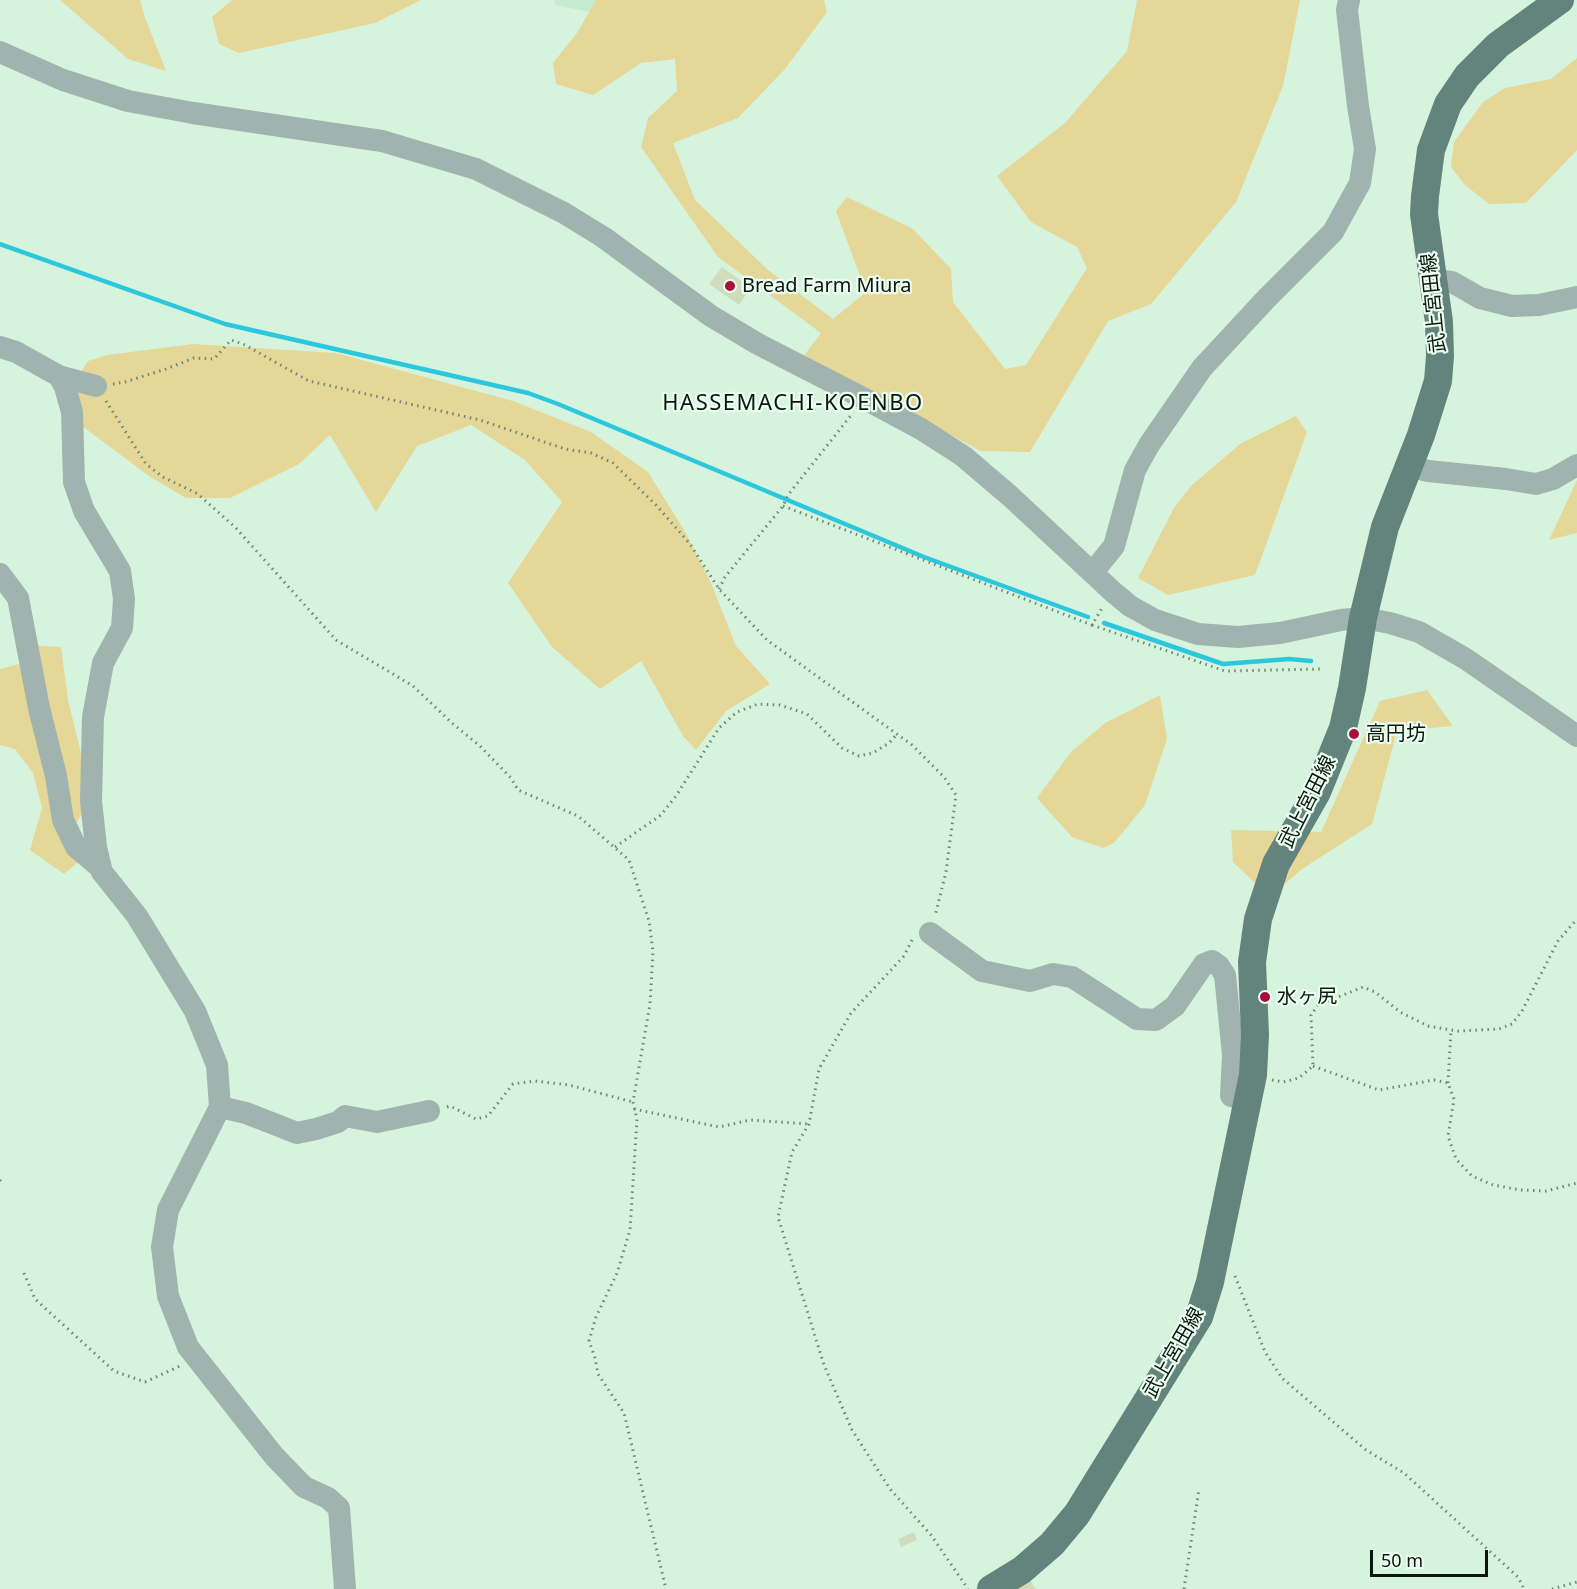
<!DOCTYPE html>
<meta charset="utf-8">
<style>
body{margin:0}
#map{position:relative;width:1577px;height:1589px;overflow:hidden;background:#d6f4dd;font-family:"Noto Sans",sans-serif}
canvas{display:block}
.scale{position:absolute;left:1370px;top:1550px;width:118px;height:27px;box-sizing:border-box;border:3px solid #0b160f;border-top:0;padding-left:8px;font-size:18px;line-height:21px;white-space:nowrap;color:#0b160f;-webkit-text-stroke:4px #ecfef0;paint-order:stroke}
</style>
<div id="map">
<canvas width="1577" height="1589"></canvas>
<div class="scale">50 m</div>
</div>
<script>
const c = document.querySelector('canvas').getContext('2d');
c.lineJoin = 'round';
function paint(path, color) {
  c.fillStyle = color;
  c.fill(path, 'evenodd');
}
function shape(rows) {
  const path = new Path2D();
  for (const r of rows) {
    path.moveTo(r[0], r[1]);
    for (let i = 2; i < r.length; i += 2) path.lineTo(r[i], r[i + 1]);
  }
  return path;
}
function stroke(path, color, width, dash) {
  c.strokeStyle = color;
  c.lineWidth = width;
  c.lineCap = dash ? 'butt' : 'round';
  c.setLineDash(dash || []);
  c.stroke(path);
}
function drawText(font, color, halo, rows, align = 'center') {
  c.font = font + ' "Noto Sans","Noto Sans JP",sans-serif';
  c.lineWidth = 4.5;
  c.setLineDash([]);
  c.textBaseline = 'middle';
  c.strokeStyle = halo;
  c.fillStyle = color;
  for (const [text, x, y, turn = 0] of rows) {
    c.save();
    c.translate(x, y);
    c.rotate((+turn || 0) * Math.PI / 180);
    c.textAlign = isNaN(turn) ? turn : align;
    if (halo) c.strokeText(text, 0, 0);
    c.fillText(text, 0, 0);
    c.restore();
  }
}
const built = shape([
 [555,0,613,0,609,16,555,5]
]);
const green = shape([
 [60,0,140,0,144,15,166,71,128,59],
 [232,0,421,0,375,23,239,53,219,44,212,17],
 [596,0,824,0,827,12,785,69,738,118,673,143,695,200,768,270,833,319,866,292,836,211,847,197,913,229,951,269,953,302,1005,369,1026,365,1087,268,1077,247,1031,222,997,176,1065,123,1127,51,1137,0,1300,0,1283,86,1236,202,1151,304,1108,321,1030,452,981,451,803,357,821,333,718,257,641,147,648,118,677,91,675,59,641,63,593,95,556,84,553,63,577,33],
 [1577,58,1577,150,1526,203,1489,204,1465,185,1451,167,1454,142,1483,102,1505,88,1551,79],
 [193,344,336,353,513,401,591,432,648,472,684,530,711,583,736,646,770,684,726,711,696,750,683,736,641,661,600,689,552,647,508,583,562,502,525,460,471,425,417,446,376,512,330,435,299,464,230,498,186,498,149,476,78,423,74,383,88,361,107,355],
 [1296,416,1307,432,1255,575,1168,595,1138,578,1174,508,1191,486,1240,444],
 [1577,480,1577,533,1549,540],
 [24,645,61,647,68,700,83,762,94,795,71,831,90,852,64,874,30,850,42,808,33,773,15,749,0,745,0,669,27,662],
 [1427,690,1453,726,1397,731,1372,824,1302,869,1279,889,1259,887,1233,862,1231,830,1321,832,1380,701],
 [1160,695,1167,739,1145,805,1114,843,1103,848,1072,837,1037,798,1071,752,1105,723]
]);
const stream = shape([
 [0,244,225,324,528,393,558,404,924,557,1088,617],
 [1104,623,1223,664,1289,659,1311,661]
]);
const building = shape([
 [722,267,751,288,739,305,709,284],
 [914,1532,917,1540,901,1547,898,1539],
 [1029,1579,1036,1589,1014,1589]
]);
const path = shape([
 [113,384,125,382,166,369,194,358,214,359,231,340,245,345,309,381,480,420,565,449,591,453,613,463,657,506,690,544,719,589,767,640,912,745,944,777,956,795,946,872,935,916],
 [106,401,146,464,163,477,198,494,235,527,336,640,413,686,453,724,480,746,511,778,518,790,578,816,629,860,649,921,653,951,650,1004,633,1102,637,1119,630,1230,617,1273,596,1317,589,1341,595,1358,598,1374,624,1413,666,1589],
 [783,506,1092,625,1102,608],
 [719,589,725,577,783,506,788,495,852,414],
 [1092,625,1225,671,1323,669],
 [615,847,661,815,676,796,719,728,737,712,758,704,780,705,807,714,842,748,859,756,873,753,889,743,897,734],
 [912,940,904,956,851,1013,819,1069,809,1124,792,1152,778,1217,824,1365,852,1430,890,1489,931,1535,968,1589],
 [1313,1066,1379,1090,1434,1080,1448,1083,1454,1099,1448,1136,1456,1159,1472,1176,1493,1185,1521,1190,1546,1191,1577,1183],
 [1272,1080,1283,1082,1299,1078,1313,1066,1311,1015,1318,1005,1363,987,1375,992,1400,1012,1428,1026,1458,1031,1499,1029,1512,1024,1522,1011,1558,941,1577,919],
 [1448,1083,1451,1030],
 [447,1107,450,1106,476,1119,488,1116,513,1084,535,1081,569,1085,633,1102],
 [634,1109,719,1127,750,1120,809,1124],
 [0,1180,1,1181],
 [24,1273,35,1299,114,1371,145,1382,180,1366],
 [1235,1276,1265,1352,1282,1378,1366,1450,1404,1473,1518,1577,1524,1589],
 [1184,1589,1199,1489],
 [1552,1589,1577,1582]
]);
const minor = shape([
 [0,52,63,80,128,101,193,113,382,141,476,169,564,213,603,237,711,316,758,344,865,399,921,429,963,456,1010,496,1112,591,1130,606,1155,620,1198,634,1238,637,1280,633,1341,620,1363,618,1390,623,1419,632,1466,659,1577,736],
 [1433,279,1452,282,1480,298,1512,306,1539,305,1577,297],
 [0,347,16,352,59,376,96,386],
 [59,376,65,387,72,412,74,482,84,511,120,571,124,599,122,628,103,663,93,717,91,801,96,847,101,868,102,872,137,916,195,1011,217,1065,220,1107,168,1210,162,1247,168,1296,188,1347,274,1456,304,1487,328,1498,339,1508,345,1589],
 [1409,466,1428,471,1506,479,1536,484,1553,479,1577,465],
 [1093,572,1114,546,1135,470,1149,445,1202,368,1267,298,1333,232,1360,183,1365,149,1358,106,1347,10,1349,0],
 [0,574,18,598,39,708,56,776,63,820,76,847,101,868],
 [930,933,982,971,1030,981,1053,974,1072,977,1137,1019,1156,1020,1175,1006,1204,964,1212,961,1219,966,1225,975,1233,1055,1231,1096,1248,1100],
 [220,1107,246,1113,297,1133,316,1129,338,1122,345,1116,377,1122,429,1111]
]);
const major = shape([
 [991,1589,1022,1570,1052,1544,1077,1514,1199,1317,1210,1282,1253,1075,1255,1035,1252,962,1258,919,1276,864,1317,792,1343,728,1352,688,1363,618,1385,527,1421,435,1438,381,1440,356,1439,322,1424,214,1425,196,1431,150,1448,104,1467,76,1498,45,1560,0]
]);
const markers = [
 [730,286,6,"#a8103c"],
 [1354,734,6,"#a8103c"],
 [1265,997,6,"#a8103c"]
];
const poiNames = [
 ["Bread Farm Miura",742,286],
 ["高円坊",1366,734],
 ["水ヶ尻",1277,997]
];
const streetNames = [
 ["武上宮田線",1434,303,-96],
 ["武上宮田線",1308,802,-63],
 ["武上宮田線",1174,1353,-60]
];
const quarterNames = [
 ["HASSEMACHI-KOENBO",793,404]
];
paint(built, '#c6ecd0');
paint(green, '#e4d798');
stroke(stream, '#2cc7dd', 4.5);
paint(building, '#d0ddbd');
stroke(path, '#708576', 3, [1.5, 4.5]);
stroke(minor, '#a1b3af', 22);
stroke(major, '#63837d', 28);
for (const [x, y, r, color] of markers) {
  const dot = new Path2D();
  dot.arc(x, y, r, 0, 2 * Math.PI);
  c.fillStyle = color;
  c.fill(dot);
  stroke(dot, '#ecfef0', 2);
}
drawText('20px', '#0b160f', '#ecfef0', poiNames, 'left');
drawText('20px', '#0b160f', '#ecfef0', streetNames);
c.letterSpacing = '1.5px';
drawText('22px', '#0b160f', '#ecfef0', quarterNames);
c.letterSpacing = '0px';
</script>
